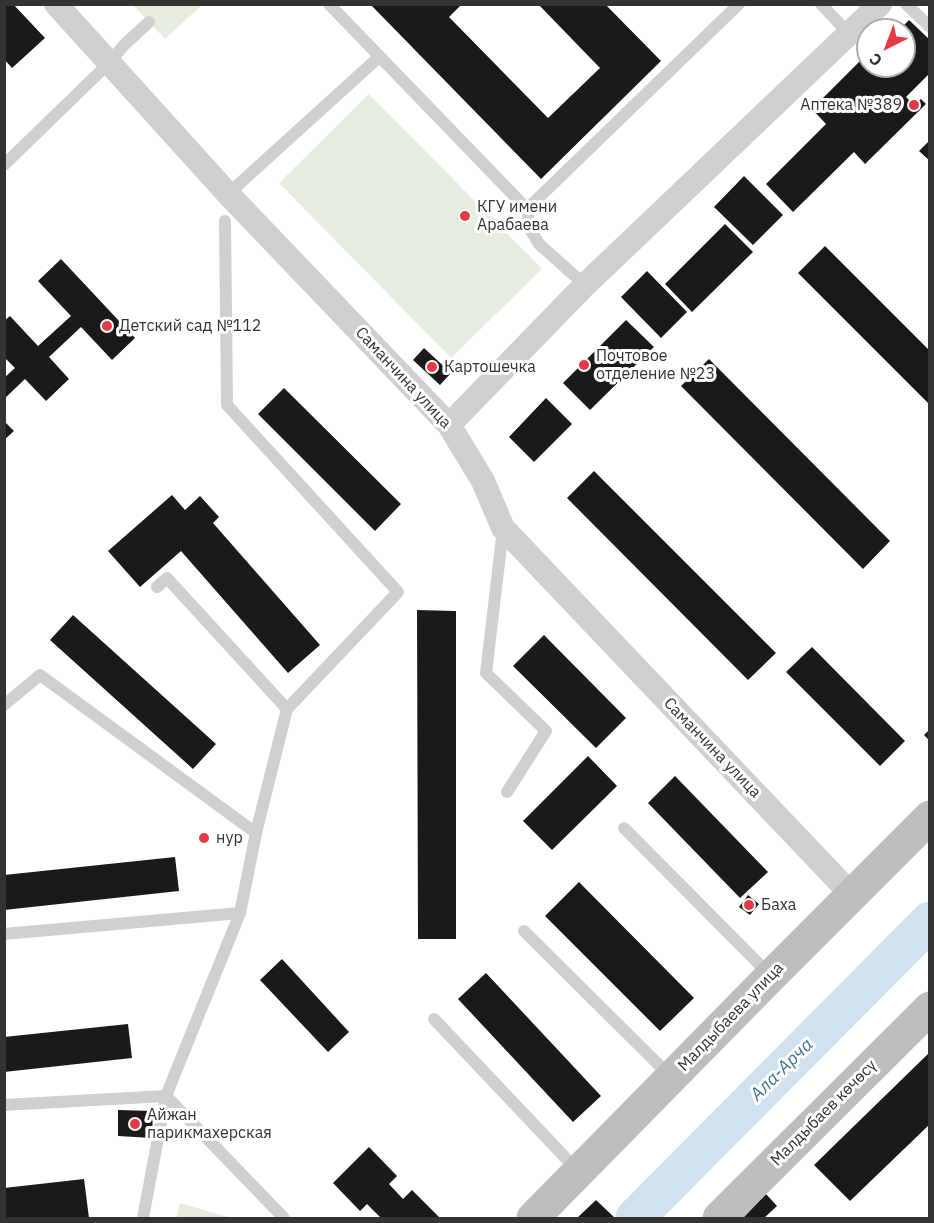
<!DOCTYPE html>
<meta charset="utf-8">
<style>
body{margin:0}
#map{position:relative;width:934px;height:1223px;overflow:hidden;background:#fff;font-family:"IBM Plex Sans",sans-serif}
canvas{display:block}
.frame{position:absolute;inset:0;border:6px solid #333;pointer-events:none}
.north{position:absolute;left:856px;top:18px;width:60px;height:60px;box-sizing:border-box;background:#fff;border:2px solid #adadad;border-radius:50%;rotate:222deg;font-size:16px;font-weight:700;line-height:24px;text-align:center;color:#333}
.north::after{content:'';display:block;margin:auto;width:21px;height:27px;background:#e63946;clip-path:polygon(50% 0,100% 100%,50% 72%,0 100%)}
</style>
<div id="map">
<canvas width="934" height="1223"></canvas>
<div class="frame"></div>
<div class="north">С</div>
</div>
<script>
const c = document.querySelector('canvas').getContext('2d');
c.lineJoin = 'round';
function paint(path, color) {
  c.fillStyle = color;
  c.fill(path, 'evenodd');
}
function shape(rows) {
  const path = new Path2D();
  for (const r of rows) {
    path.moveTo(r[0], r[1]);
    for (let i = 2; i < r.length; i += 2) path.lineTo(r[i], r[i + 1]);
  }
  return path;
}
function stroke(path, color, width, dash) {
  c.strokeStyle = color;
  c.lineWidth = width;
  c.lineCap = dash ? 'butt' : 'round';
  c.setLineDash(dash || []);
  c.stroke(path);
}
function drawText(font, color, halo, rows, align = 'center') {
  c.font = font + ' "IBM Plex Sans",sans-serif';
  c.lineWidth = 6;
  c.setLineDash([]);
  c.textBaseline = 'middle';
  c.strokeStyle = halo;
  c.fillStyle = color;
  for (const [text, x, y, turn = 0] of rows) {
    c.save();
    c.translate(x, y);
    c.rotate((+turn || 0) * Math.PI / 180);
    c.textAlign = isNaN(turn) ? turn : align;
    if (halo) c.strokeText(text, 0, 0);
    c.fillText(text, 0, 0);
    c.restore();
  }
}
const green = shape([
 [133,5,202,5,165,39],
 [369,94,542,269,451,358,279,183],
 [180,1203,231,1218,176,1218]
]);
const river = shape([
 [635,1218,930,921]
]);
const building = shape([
 [4,4,13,4,45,38,12,68,4,59],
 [370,4,462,4,449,17,548,118,600,68,538,4,605,4,661,61,541,179],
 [909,20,930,40,930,73,906,97,914,105,921,99,926,104,865,164,854,152,793,212,766,184,826,124,812,109,863,58,866,62,868,61,868,66,904,66,904,30,899,30],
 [930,140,930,161,919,151],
 [744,176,783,215,753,245,714,207],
 [725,224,753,252,692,312,665,284],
 [825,246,930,351,930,405,798,273],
 [61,259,135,338,112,360,81,327,49,357,69,379,46,401,25,379,4,399,4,378,15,368,4,357,4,321,10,316,38,346,71,316,38,281],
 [647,271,687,312,661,338,621,297],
 [626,320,654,347,590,410,563,383],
 [424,348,451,373,440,385,413,360],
 [709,359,890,541,863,569,681,386],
 [284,388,401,504,375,531,258,414],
 [546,398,572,424,534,462,509,437],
 [4,421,14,431,4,440],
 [594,471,776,653,748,680,567,498],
 [172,495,185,510,200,496,219,517,213,523,320,645,288,673,181,551,140,587,108,551],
 [417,610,456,611,456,939,418,939],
 [73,615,216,744,193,769,50,640],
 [544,635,626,718,596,748,513,666],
 [812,647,905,741,880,766,786,672],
 [930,729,930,741,924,735],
 [588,756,617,786,552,850,523,821],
 [675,776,768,872,740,898,648,803],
 [205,832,209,835,203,844,199,840],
 [175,857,179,891,4,910,4,875],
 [579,882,694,998,660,1031,545,916],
 [748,895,759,904,750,915,739,907],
 [282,959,349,1032,328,1052,260,980],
 [486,973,601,1096,573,1122,458,999],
 [128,1024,132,1058,4,1072,4,1037],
 [930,1052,930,1124,850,1201,814,1165],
 [118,1110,153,1111,152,1138,118,1136],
 [369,1147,397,1176,389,1184,403,1199,412,1190,440,1218,381,1218,367,1204,360,1211,333,1183],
 [84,1179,89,1218,4,1218,4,1188],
 [766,1194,777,1206,764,1218,746,1218,744,1217],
 [596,1200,615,1218,577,1218]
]);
const lane = shape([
 [329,4,527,209],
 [821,4,849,34],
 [906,4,930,27],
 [4,165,110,62,124,45,149,22],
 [228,194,379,57],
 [225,221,227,405,398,592,287,709],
 [585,285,539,244,530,229,527,209,739,4],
 [503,529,486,673,546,731,507,792],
 [157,587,167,578,287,709,256,833,240,913,166,1096,284,1218],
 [4,705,40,675,256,833],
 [624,828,770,975],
 [524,931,671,1077],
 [4,934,240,913],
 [434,1019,578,1171],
 [4,1105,166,1096,143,1218]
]);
const street = shape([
 [56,4,228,194,449,425,483,481,503,528,852,895],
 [449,425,585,285,880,4]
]);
const secondary = shape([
 [533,1218,771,976,930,817],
 [719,1218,930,1008]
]);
const markers = [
 [914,105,6,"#e63946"],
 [465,216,6,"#e63946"],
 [107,326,6,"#e63946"],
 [584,365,6,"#e63946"],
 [432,367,6,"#e63946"],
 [204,838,6,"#e63946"],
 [749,905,6,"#e63946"],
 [135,1124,6,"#e63946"]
];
const poiNames = [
 ["Аптека №389",902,105,"right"],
 ["КГУ имени",477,207],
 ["Арабаева",477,225],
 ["Детский сад №112",119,326],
 ["Почтовое",596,356],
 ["отделение №23",596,374],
 ["Картошечка",444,367],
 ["нур",216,838],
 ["Баха",761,905],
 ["Айжан",147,1115],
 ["парикмахерская",147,1133]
];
const streetNames = [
 ["Саманчина улица",403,378,47],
 ["Саманчина улица",712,748,46],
 ["Малдыбаева улица",731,1017,-46],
 ["Малдыбаев көчөсү",824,1113,-45]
];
const waterNames = [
 ["Ала-Арча",782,1070,-45]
];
paint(green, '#e6ecdf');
stroke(river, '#cfe2ee', 39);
paint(building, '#1a1a1a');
stroke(lane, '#d0d0d0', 12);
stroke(street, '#d0d0d0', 24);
stroke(secondary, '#bdbdbd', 33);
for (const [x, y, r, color] of markers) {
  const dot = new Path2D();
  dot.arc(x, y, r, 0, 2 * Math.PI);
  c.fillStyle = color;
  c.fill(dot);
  stroke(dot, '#fff', 2);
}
drawText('16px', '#333', '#fff', poiNames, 'left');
drawText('16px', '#333', '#fff', streetNames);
drawText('italic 18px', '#3f7597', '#fff', waterNames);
</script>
